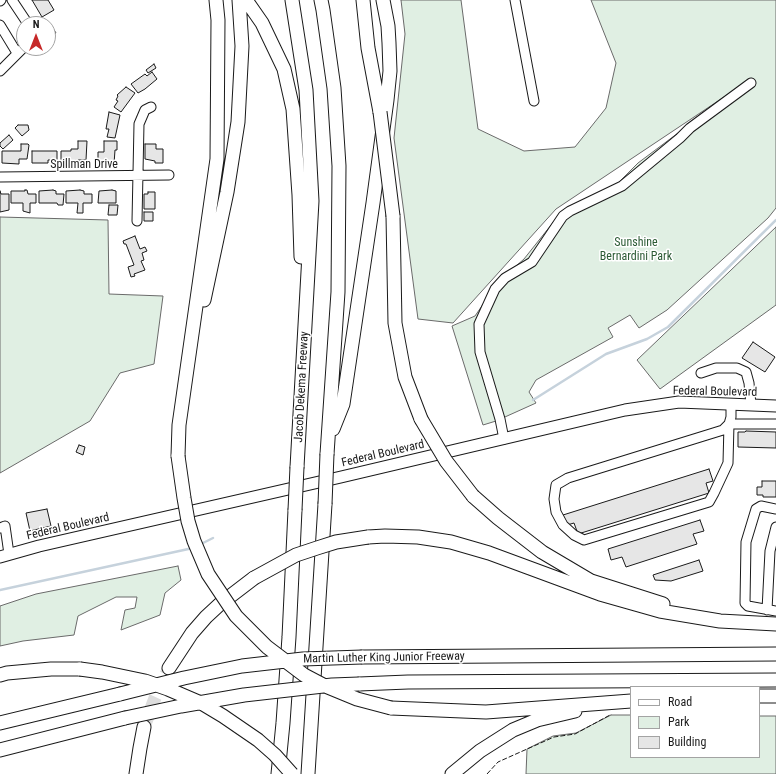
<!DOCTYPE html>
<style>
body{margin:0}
#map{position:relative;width:776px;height:774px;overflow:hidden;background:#fff;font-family:"Roboto Condensed",sans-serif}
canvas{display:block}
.legend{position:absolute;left:630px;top:686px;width:130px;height:72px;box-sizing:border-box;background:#fff;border:1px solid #a3a3a3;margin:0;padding:5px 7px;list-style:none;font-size:12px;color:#1a1a1a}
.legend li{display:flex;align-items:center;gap:8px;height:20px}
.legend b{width:20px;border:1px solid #a3a3a3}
.north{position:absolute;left:16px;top:16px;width:40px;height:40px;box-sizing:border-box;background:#fff;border:1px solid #a3a3a3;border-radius:50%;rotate:0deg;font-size:11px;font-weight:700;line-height:16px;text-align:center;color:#1a1a1a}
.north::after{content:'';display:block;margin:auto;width:14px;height:18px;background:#c62828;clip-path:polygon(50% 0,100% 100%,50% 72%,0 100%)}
</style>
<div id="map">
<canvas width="776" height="774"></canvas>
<ul class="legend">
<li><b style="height:5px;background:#fff"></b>Road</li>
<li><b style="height:11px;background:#e0efe3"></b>Park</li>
<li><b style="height:11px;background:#e6e6e6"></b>Building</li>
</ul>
<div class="north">N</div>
</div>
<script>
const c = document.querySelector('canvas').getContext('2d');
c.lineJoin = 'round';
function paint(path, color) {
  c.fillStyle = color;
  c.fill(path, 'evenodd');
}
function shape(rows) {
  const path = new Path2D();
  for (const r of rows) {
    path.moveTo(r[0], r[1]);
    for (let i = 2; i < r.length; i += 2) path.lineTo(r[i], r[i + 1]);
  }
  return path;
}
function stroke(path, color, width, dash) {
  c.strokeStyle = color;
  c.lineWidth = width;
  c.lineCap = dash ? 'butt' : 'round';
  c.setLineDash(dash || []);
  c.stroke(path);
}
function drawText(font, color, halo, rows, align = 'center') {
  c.font = font + ' "Roboto Condensed",sans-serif';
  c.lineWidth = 3;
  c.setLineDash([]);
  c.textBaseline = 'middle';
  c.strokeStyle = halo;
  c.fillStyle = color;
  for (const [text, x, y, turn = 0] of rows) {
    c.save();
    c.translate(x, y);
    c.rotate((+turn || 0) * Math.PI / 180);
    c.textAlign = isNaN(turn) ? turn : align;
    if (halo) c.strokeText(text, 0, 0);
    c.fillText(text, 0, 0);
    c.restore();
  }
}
const green = shape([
 [401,0,461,0,478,129,524,151,575,147,606,108,616,63,591,0,776,0,776,208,768,218,667,310,639,328,630,315,608,328,613,337,536,380,529,392,536,403,496,421,483,425,452,326,475,316,499,281,524,259,563,210,612,189,638,163,742,85,556,209,453,323,418,319,394,138,405,34,401,0],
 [0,217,108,220,109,294,163,296,154,364,120,373,90,421,0,473,0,217],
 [776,227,776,305,660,389,637,360,776,227],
 [178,566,181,580,165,593,160,615,121,630,125,610,135,608,137,597,116,597,78,616,74,635,23,641,0,646,0,606,36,594,178,566],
 [611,715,631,715,631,757,759,757,759,716,776,716,776,774,526,774,527,749,553,736,576,733,611,715]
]);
const stream = shape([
 [533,400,606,354,647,339,668,327,776,220],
 [199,545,213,538],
 [0,590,193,548]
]);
const building = shape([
 [32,0,48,0,54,10,42,17,32,0],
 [52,27,56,33,51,36,48,29,52,27],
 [154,64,156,68,148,73,146,70,154,64],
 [152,72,157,79,145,89,138,93,131,84,145,74,147,76,152,72],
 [126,87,135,93,121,112,114,107,118,101,116,100,118,96,117,95,126,87],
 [109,112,120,115,115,138,107,137,109,129,106,129,109,112],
 [18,125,28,125,29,130,22,136,15,128,18,125],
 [9,135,13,140,3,149,0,146,0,143,9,135],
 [78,141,87,141,86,160,78,160,78,164,61,163,61,151,71,151,71,149,78,149,78,141],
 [104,141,117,141,117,150,115,150,114,164,98,163,98,152,104,152,104,141],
 [21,144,28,144,29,145,27,159,19,159,19,164,2,163,2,151,21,151,21,144],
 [145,144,156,144,156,149,163,149,163,163,155,163,155,161,145,159,145,144],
 [32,151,57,151,57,160,48,160,48,163,32,163,32,151],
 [25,190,27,190,28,194,36,194,36,203,30,203,30,213,23,211,23,203,11,203,11,191,25,191,25,190],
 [53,190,56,191,56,194,64,194,63,205,58,205,57,203,39,203,39,191,53,190],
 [80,190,84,191,84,194,92,194,92,203,83,203,83,213,77,213,78,203,66,203,66,191,80,190],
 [112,190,116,191,116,203,98,203,99,191,112,190],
 [0,191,1,194,9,194,9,210,0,212,0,191],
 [148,192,155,192,155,209,144,209,144,194,148,194,148,192],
 [109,205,118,205,117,215,108,215,109,205],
 [144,212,153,212,153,221,144,221,144,212],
 [135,236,140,249,145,247,147,251,142,253,144,260,141,261,145,270,134,274,135,276,131,277,128,267,134,265,126,244,124,244,123,241,135,236],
 [753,342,775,357,765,372,742,358,753,342],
 [746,431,776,432,776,448,738,447,738,432,745,432,746,431],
 [79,445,85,447,83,455,76,452,79,445],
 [709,469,713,481,706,483,709,493,578,534,574,523,567,525,563,515,709,469],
 [762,481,776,481,776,497,763,497,763,495,757,495,757,487,762,487,762,481],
 [47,509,51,526,30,531,26,513,47,509],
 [700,520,704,531,693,534,697,544,626,567,622,557,611,560,608,549,700,520],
 [699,560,703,571,671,581,655,580,653,575,699,560]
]);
const highwayTunnel = shape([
 [144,727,155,698,169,668]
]);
const minor = shape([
 [12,0,28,24],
 [515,0,534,101],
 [0,1,1,0],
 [0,25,17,53],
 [0,71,24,47],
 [0,177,169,175],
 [137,221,139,124,145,110,151,107],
 [701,373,716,368,737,368,746,372,749,383,751,405],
 [731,404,731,417,729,424,723,430,568,478,556,485,554,499,556,512,563,525,574,535,584,540,709,502,714,493,728,463,729,424,776,424],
 [504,439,500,419,480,352,479,324,495,289,505,278,532,262,563,216,570,211,622,186,680,138,690,128,751,83],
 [776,509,761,506,756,509,746,542,745,603,748,606,776,611],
 [0,528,5,526,9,554],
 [767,610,770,551,776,527]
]);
const major = shape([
 [0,557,39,546,341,477,625,410,679,402,776,406]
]);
const highway = shape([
 [246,0,262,23,284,69,293,109,299,195,301,257],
 [292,0,306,90,312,201,297,467],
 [321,0,323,10,334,88,339,166,338,292,327,454],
 [363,0,368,48,380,112],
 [393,216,395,323,405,377,421,419],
 [204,300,227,192,238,122,242,46,239,0],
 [333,429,343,404,373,203,387,100,390,71,389,43,388,26,383,0],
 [178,456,179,425,217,159,218,20,216,0],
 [473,496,498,518,542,552,591,581,663,604],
 [368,537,385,536,418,537,451,542,489,553,600,594,660,611,720,621,776,624],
 [362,657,776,654],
 [169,668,192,633,206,617,220,604,254,578],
 [0,675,7,673,51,669,80,669],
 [359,684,408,682,776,680],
 [759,696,776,696],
 [391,708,486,712,631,701],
 [0,723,120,694],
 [0,750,125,718],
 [136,774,140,748,144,727],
 [278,774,283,723,289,637,295,510],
 [308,774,325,504],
 [452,774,480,751,513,730,537,720,575,711]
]);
const highwayBridge = shape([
 [380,112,393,216],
 [421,419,446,461,473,496],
 [178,456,184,498,188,521,194,541,208,574,236,616,267,647,304,675,323,685,357,699,391,708],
 [325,504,327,454],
 [295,510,297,467],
 [254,578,296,555,317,548,336,542,368,537],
 [80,669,102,672,145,681,168,689,203,704,223,716,258,740,275,755,292,774],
 [120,694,184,678,242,666,303,659,362,657],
 [125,718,181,706,244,695,332,685,359,684]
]);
const fence = shape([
 [487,774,498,762,554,737,575,734,610,715]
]);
const streetNames = [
 ["Spillman Drive",84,165],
 ["Jacob Dekema Freeway",302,387,-87],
 ["Federal Boulevard",715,392,1],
 ["Federal Boulevard",383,454,-13],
 ["Federal Boulevard",68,527,-13],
 ["Martin Luther King Junior Freeway",384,658,-1]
];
const parkNames = [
 ["Sunshine",636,243],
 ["Bernardini Park",636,257]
];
paint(green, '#e0efe3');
stroke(green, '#6a6a6a', 1);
stroke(stream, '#c6d2dc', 2.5);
paint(building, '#e6e6e6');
stroke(building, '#1a1a1a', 1);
stroke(highwayTunnel, '#ddd', 13, [13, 6]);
stroke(minor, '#1a1a1a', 11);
stroke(major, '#1a1a1a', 13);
stroke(highway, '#1a1a1a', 15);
stroke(minor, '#fff', 9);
stroke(major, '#fff', 11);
stroke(highway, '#fff', 13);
stroke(highwayBridge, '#1a1a1a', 15, []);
stroke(highwayBridge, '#fff', 13);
stroke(fence, '#1a1a1a', 1, [5, 2]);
drawText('12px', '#1a1a1a', '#fff', streetNames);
drawText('12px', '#2b5a34', '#fff', parkNames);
</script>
